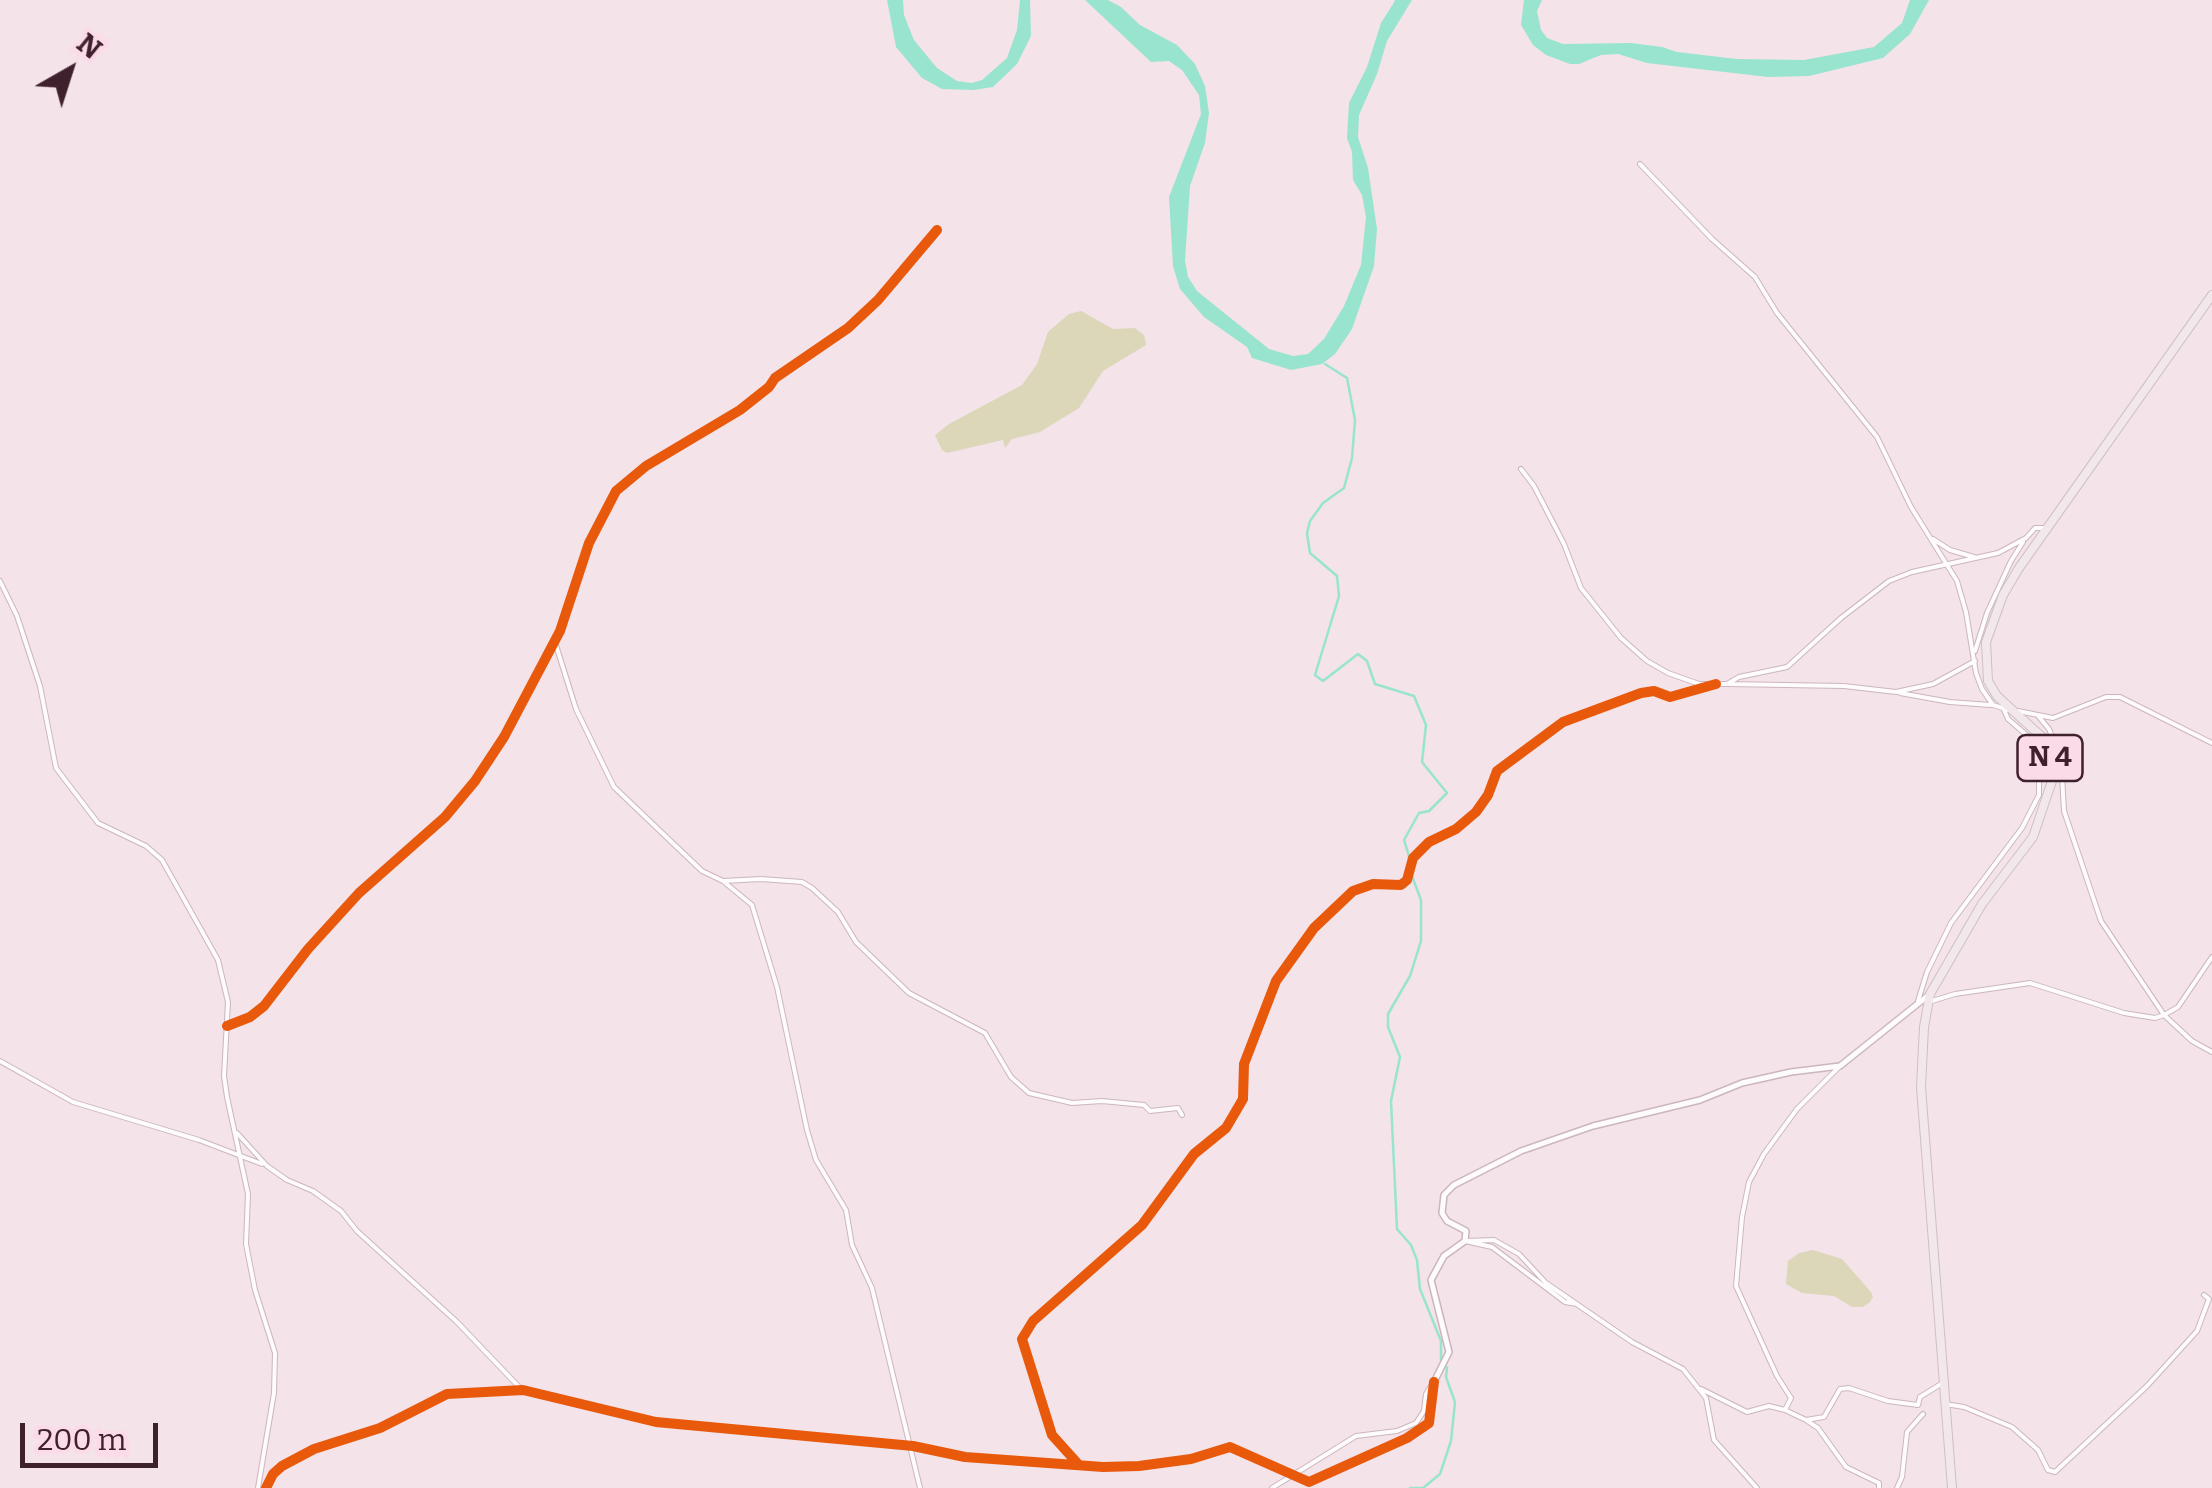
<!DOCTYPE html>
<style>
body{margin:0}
#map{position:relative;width:2212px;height:1488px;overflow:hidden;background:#f4e3e9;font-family:Bitter,serif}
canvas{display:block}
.north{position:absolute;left:20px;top:20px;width:100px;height:100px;-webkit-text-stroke:8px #fcdbe8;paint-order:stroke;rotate:39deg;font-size:28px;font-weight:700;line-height:40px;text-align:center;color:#3f212e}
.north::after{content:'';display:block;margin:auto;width:35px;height:45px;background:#3f212e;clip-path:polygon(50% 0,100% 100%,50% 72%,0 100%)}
.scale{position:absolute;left:20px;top:1423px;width:138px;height:45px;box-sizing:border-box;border:5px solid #3f212e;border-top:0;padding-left:12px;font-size:30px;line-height:35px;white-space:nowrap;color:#3f212e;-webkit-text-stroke:8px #fcdbe8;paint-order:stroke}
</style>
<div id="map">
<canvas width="2212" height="1488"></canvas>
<div class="north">N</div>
<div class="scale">200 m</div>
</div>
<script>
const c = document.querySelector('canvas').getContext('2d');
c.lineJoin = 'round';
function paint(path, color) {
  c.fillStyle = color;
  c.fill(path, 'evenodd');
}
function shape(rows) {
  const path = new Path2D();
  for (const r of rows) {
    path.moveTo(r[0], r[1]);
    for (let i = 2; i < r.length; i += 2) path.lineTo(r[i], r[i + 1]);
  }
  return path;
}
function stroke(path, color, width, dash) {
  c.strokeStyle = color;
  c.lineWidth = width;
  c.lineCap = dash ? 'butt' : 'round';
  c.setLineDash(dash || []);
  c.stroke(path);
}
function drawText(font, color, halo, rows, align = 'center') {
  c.font = font + ' Bitter,serif';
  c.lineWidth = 10;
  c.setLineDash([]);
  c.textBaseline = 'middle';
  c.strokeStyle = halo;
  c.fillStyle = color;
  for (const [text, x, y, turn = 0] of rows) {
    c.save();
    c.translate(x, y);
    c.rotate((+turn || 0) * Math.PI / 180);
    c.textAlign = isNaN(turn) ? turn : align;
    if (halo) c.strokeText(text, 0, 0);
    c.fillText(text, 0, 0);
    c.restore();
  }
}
const green = shape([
 [1081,311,1113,329,1135,328,1144,335,1146,345,1103,371,1079,408,1040,432,1012,439,1005,448,1003,440,947,453,942,450,935,435,949,424,1022,385,1037,364,1048,332,1069,314],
 [1813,1250,1842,1259,1871,1292,1873,1297,1870,1302,1863,1307,1852,1307,1834,1296,1802,1293,1786,1284,1788,1261,1799,1253]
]);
const water = shape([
 [887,0,903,0,904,15,914,40,937,68,957,81,972,83,982,80,1007,58,1017,30,1020,0,1030,0,1031,36,1017,64,993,87,973,90,942,89,922,78,896,47],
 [1085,0,1108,0,1121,7,1140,25,1177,45,1195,64,1205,86,1209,113,1205,143,1190,186,1185,261,1188,277,1197,291,1269,349,1293,356,1308,354,1324,339,1344,306,1361,265,1366,217,1362,195,1353,180,1352,152,1347,138,1349,103,1367,67,1381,23,1393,4,1395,0,1412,0,1387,41,1377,74,1359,115,1358,137,1368,168,1377,229,1374,266,1352,329,1335,354,1322,364,1291,370,1252,358,1247,347,1204,317,1180,289,1173,266,1169,197,1201,114,1199,95,1182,70,1169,61,1151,62],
 [1524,0,1542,0,1537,11,1541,30,1547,38,1563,44,1631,43,1662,47,1677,52,1737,59,1804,60,1874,47,1902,23,1910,0,1929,0,1910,34,1883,58,1809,76,1768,77,1647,63,1618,54,1601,55,1579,64,1570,64,1546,55,1533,45,1521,25]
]);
const stream = shape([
 [1325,364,1347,378,1355,420,1352,458,1344,488,1323,503,1310,521,1307,533,1310,553,1337,576,1339,596,1315,675,1323,681,1358,654,1367,661,1375,684,1414,696,1426,725,1422,762,1447,793,1429,811,1419,813,1404,840,1409,856,1409,867],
 [1412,876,1421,900,1421,941,1410,976,1388,1014,1388,1027,1400,1057,1391,1101,1397,1229,1411,1245,1417,1260,1420,1289,1441,1341,1441,1359,1447,1368,1446,1377,1455,1402,1451,1441,1440,1474,1423,1488],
 [1410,1488,1423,1488]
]);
const minor = shape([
 [1640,164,1712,239,1755,277,1777,313,1877,437,1911,507,1957,581,1966,612,1976,673,1982,689,1993,705,2009,710],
 [1521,469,1534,486,1564,544,1581,588,1621,638,1647,661,1668,673,1699,684,1727,684,1739,677,1787,667,1841,618,1889,581,1912,572,1998,553,2026,538,2035,528,2046,528],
 [1933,539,1950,550,1974,557],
 [0,581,17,616,40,686,56,768,98,823,146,846,162,860,218,960,228,1002,224,1076,227,1097,248,1194,246,1244,255,1290,275,1353,274,1393,258,1488],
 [555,642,576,709,614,787,702,871,723,881,752,905,777,987,807,1130,816,1160,846,1210,852,1245,872,1288,920,1488],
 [1975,651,1987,613,2011,561,2023,542],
 [1727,684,1844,686,1896,692,1933,684,1975,661],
 [1900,693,1950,702,1990,705],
 [2018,711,2053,718,2106,697,2120,697,2212,743],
 [2039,717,2049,729,2061,758,2064,811,2101,921,2164,1015,2178,1007,2212,957],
 [723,881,761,879,802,882,812,888,838,912,856,942,909,993,985,1033,1011,1077,1029,1093,1072,1103,1102,1101,1144,1105,1150,1111,1178,1108,1182,1115],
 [1918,1001,1927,972,1951,923,2022,828,2039,795,2039,752,2030,738,2008,719,2004,710],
 [1932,1001,1955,994,2030,983,2124,1013,2155,1018,2164,1015,2192,1041,2212,1052],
 [227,1026,250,1017,264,1006,308,949,359,893,445,817,475,781,504,737,560,631,589,543,616,491,646,466,740,410,769,387,775,378,848,328,878,300,937,230],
 [0,1061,73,1102,199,1140,262,1164],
 [237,1133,267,1166,287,1180,313,1191,341,1211,357,1231,457,1322,521,1389],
 [1577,1304,1565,1302,1492,1247,1465,1241,1494,1240,1519,1254,1546,1283,1632,1342,1683,1369,1706,1398,1714,1440,1757,1488],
 [1701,1389,1747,1412,1769,1406,1785,1410,1806,1420,1824,1417,1840,1389,1849,1388,1888,1401,1918,1405,1920,1397,1941,1384],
 [1945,1404,1964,1407,2012,1427,2038,1450,2048,1470,2055,1472,2147,1386,2197,1331,2209,1299,2204,1295],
 [1785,1410,1791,1398,1777,1376,1736,1286,1742,1217,1749,1182,1764,1154,1797,1109,1840,1066],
 [1806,1420,1818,1428,1846,1467,1879,1483,1879,1488],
 [1079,1465,1052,1435,1022,1339,1033,1321,1142,1225,1194,1154,1226,1128,1243,1099,1244,1064,1276,981,1314,928,1353,891,1373,884,1401,885,1407,880,1413,858,1429,842,1456,829,1476,812,1488,795,1497,771,1563,722,1641,693,1654,691,1670,697,1716,684],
 [1272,1488,1356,1436,1397,1431,1416,1423,1424,1411,1426,1394,1431,1386],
 [1897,1488,1902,1477,1907,1432,1923,1414]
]);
const tertiary = shape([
 [266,1488,273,1474,282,1466,314,1449,380,1428,447,1394,523,1390,656,1422,913,1446,965,1457,1103,1467,1139,1466,1191,1459,1230,1447,1309,1482,1407,1438,1429,1423,1434,1382,1449,1352,1431,1280,1444,1256,1465,1241,1466,1231,1447,1221,1442,1213,1444,1195,1454,1185,1521,1151,1593,1126,1700,1100,1742,1083,1791,1072,1840,1066,1930,994]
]);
const primary = shape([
 [1952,1488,1921,1087,1924,1027,1930,994,1982,904,2033,837,2052,781,2052,764,2042,737,1997,696,1988,681,1986,642,2003,595,2019,568,2212,295]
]);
const cycleway = shape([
 [227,1026,250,1017,264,1006,308,949,359,893,445,817,475,781,504,737,560,631,589,543,616,491,646,466,740,410,769,387,775,378,848,328,878,300,937,230],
 [1079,1465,1052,1435,1022,1339,1033,1321,1142,1225,1194,1154,1226,1128,1243,1099,1244,1064,1276,981,1314,928,1353,891,1373,884,1401,885,1407,880,1413,858,1429,842,1456,829,1476,812,1488,795,1497,771,1563,722,1641,693,1654,691,1670,697,1716,684],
 [266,1488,273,1474,282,1466,314,1449,380,1428,447,1394,523,1390,656,1422,913,1446,965,1457,1103,1467,1139,1466,1191,1459,1230,1447,1309,1482,1407,1438,1429,1423,1434,1382]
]);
const shields = [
 [2050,758,65]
];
const shieldNames = [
 ["N 4",2050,758]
];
paint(green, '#dbd7b8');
paint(water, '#98e4cf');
stroke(stream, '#98e4cf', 2.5);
stroke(minor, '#ccb6bf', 6);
stroke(tertiary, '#ccb6bf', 8);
stroke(primary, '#cdc0c5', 10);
stroke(minor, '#fdfbfc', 4);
stroke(tertiary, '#fdfbfc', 5);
stroke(primary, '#f2e8ec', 8);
stroke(cycleway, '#e8590c', 10);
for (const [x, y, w] of shields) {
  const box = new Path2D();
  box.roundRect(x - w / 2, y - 23, w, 46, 8);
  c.fillStyle = '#fcdbe8';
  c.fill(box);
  stroke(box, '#3f212e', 2.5);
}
drawText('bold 28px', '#3f212e', null, shieldNames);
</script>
